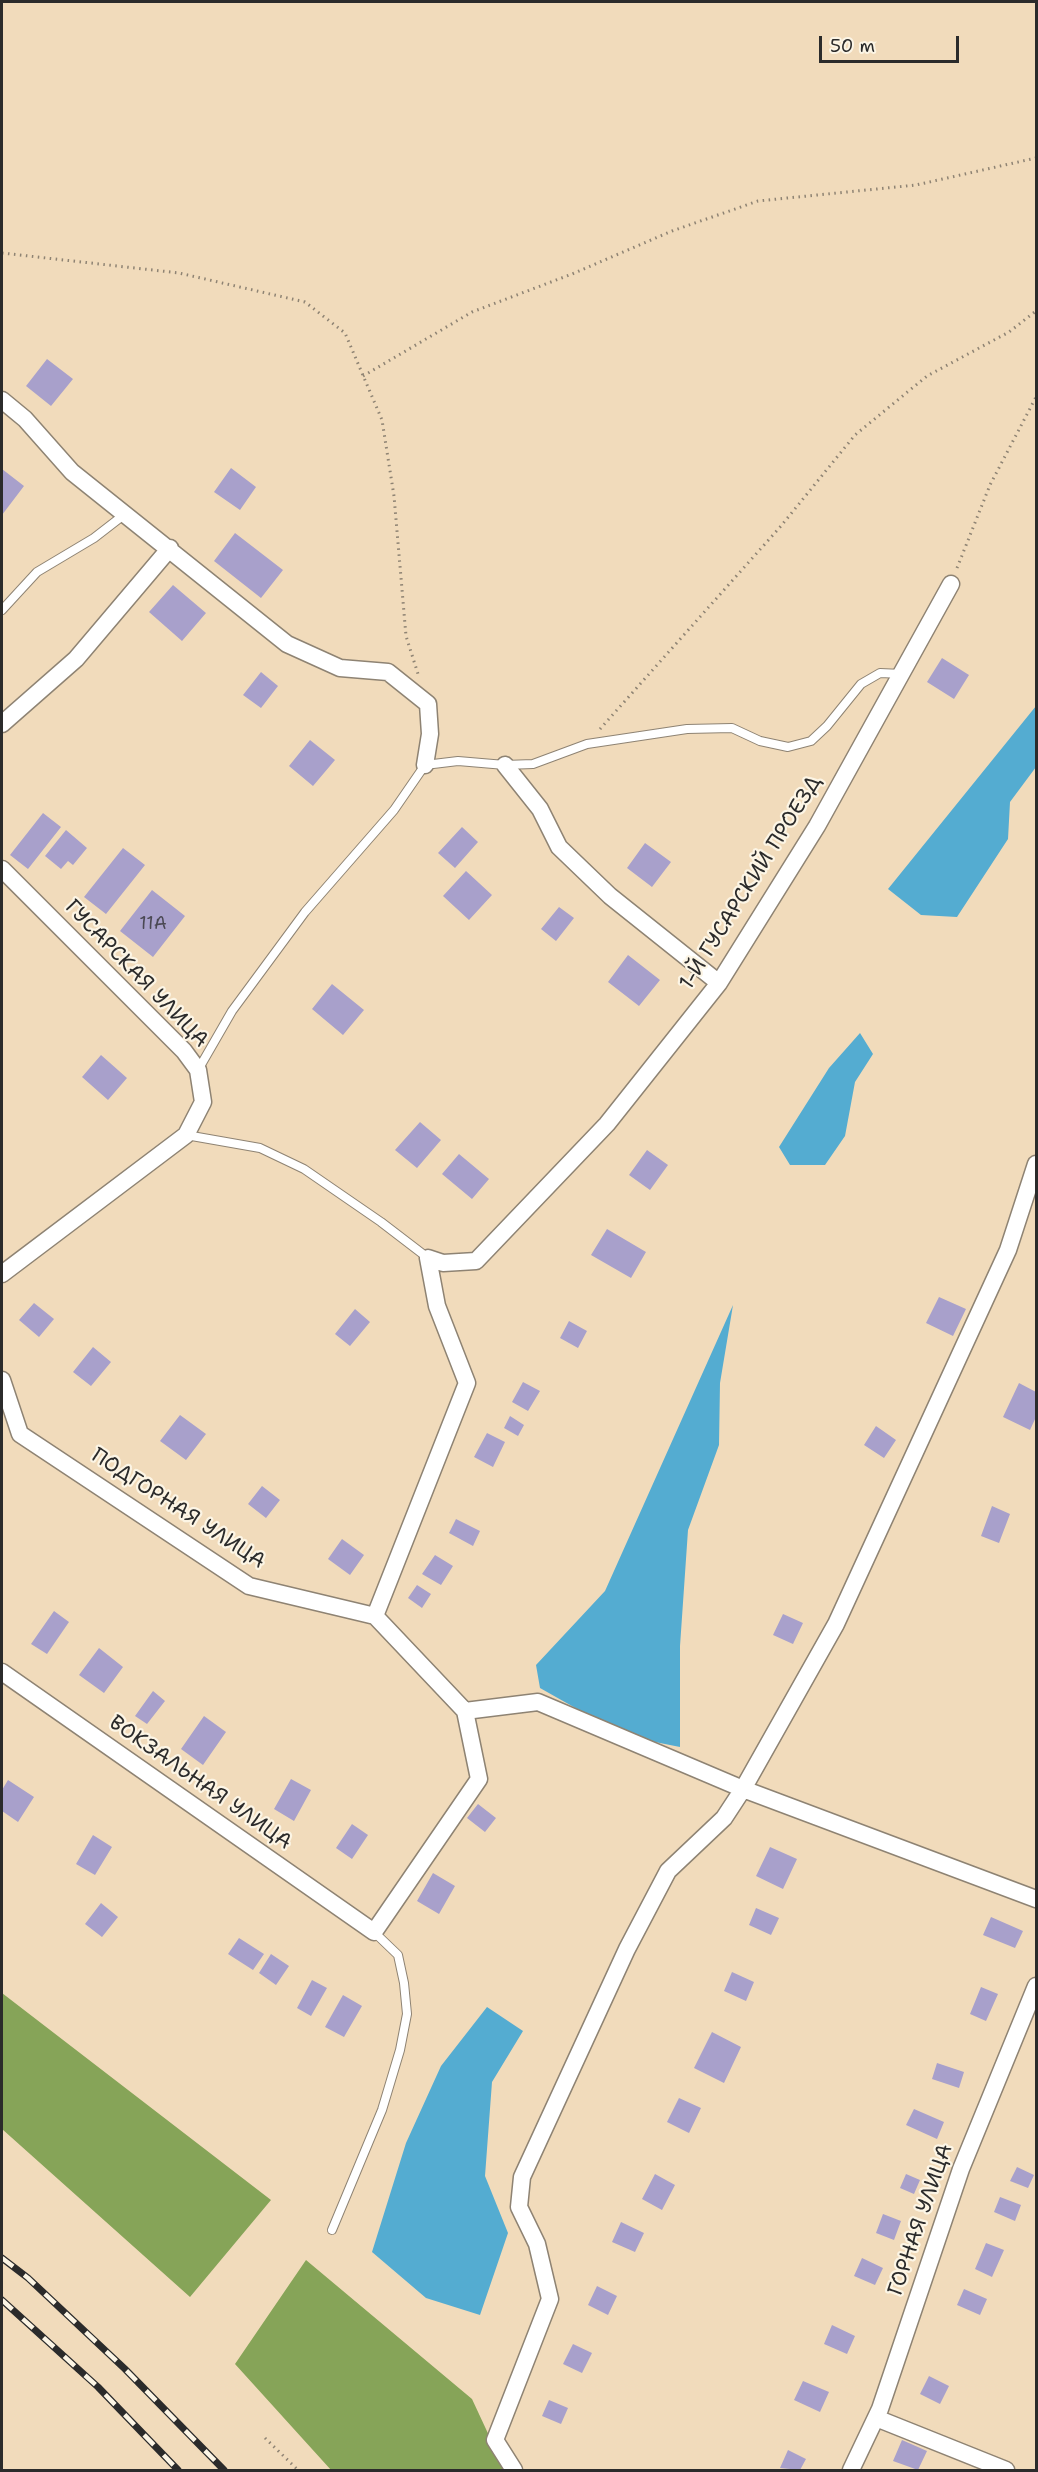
<!DOCTYPE html>
<meta charset="utf-8">
<style>
body{margin:0}
#map{position:relative;width:1038px;height:2472px;overflow:hidden;background:#f1dbbb;font-family:"Shantell Sans",sans-serif}
canvas{display:block}
.frame{position:absolute;inset:0;border:3px solid #2b2b2b;pointer-events:none}
.scale{position:absolute;left:819px;top:36px;width:140px;height:27px;box-sizing:border-box;border:3px solid #2b2b2b;border-top:0;padding-left:8px;font-size:18px;line-height:21px;white-space:nowrap;color:#2b2b2b;-webkit-text-stroke:4px #fcf5e5;paint-order:stroke}
</style>
<div id="map">
<canvas width="1038" height="2472"></canvas>
<div class="frame"></div>
<div class="scale">50 m</div>
</div>
<script>
const c = document.querySelector('canvas').getContext('2d');
c.lineJoin = 'round';
function paint(path, color) {
  c.fillStyle = color;
  c.fill(path, 'evenodd');
}
function shape(rows) {
  const path = new Path2D();
  for (const r of rows) {
    path.moveTo(r[0], r[1]);
    for (let i = 2; i < r.length; i += 2) path.lineTo(r[i], r[i + 1]);
  }
  return path;
}
function stroke(path, color, width, dash) {
  c.strokeStyle = color;
  c.lineWidth = width;
  c.lineCap = dash ? 'butt' : 'round';
  c.setLineDash(dash || []);
  c.stroke(path);
}
function drawText(font, color, halo, rows, align = 'center') {
  c.font = font + ' "Shantell Sans",sans-serif';
  c.lineWidth = 4.5;
  c.setLineDash([]);
  c.textBaseline = 'middle';
  c.strokeStyle = halo;
  c.fillStyle = color;
  for (const [text, x, y, turn = 0] of rows) {
    c.save();
    c.translate(x, y);
    c.rotate((+turn || 0) * Math.PI / 180);
    c.textAlign = isNaN(turn) ? turn : align;
    if (halo) c.strokeText(text, 0, 0);
    c.fillText(text, 0, 0);
    c.restore();
  }
}
const forest = shape([
 [2,1993,271,2200,190,2297,2,2129],
 [306,2260,472,2399,505,2470,331,2470,235,2364]
]);
const water = shape([
 [1036,706,1036,767,1010,802,1008,839,957,917,921,915,888,889],
 [860,1033,873,1054,855,1082,845,1136,825,1165,790,1165,779,1147,829,1068],
 [733,1305,720,1383,719,1445,688,1530,680,1646,680,1747,625,1736,540,1688,536,1665,605,1591],
 [487,2007,523,2031,492,2082,485,2176,508,2233,480,2315,426,2298,372,2252,406,2143,441,2066]
]);
const building = shape([
 [47,359,73,379,51,406,26,386],
 [231,468,256,487,240,510,214,492],
 [2,469,24,486,2,515],
 [235,533,283,570,261,598,214,561],
 [173,585,206,613,182,641,149,612],
 [942,658,969,675,954,699,927,682],
 [261,672,278,686,261,708,243,695],
 [310,740,335,760,313,786,289,766],
 [43,813,61,827,28,869,10,855],
 [462,827,478,842,455,868,438,853],
 [66,830,87,848,73,865,68,861,61,869,45,856],
 [645,843,671,862,652,887,627,868],
 [123,848,145,865,106,914,84,897],
 [466,871,492,895,469,920,443,896],
 [152,890,185,916,153,957,120,931],
 [559,907,574,918,556,941,541,929],
 [628,955,660,980,639,1006,608,982],
 [332,984,364,1010,343,1035,312,1009],
 [101,1055,127,1078,108,1100,82,1077],
 [420,1122,441,1140,417,1168,395,1150],
 [647,1150,668,1165,650,1190,629,1175],
 [459,1154,489,1179,472,1199,442,1174],
 [607,1229,646,1252,631,1278,591,1255],
 [939,1297,966,1309,953,1336,926,1323],
 [34,1303,54,1319,39,1337,19,1320],
 [355,1309,370,1322,350,1346,335,1334],
 [569,1321,587,1331,578,1348,560,1338],
 [93,1347,111,1362,91,1386,73,1372],
 [523,1382,540,1391,528,1411,512,1402],
 [1019,1383,1036,1392,1036,1417,1030,1430,1003,1417],
 [180,1415,206,1434,186,1460,160,1441],
 [510,1416,524,1425,518,1436,504,1428],
 [876,1426,896,1440,884,1458,864,1445],
 [487,1433,505,1442,493,1467,474,1457],
 [262,1486,280,1500,266,1518,248,1504],
 [992,1506,1010,1514,999,1543,981,1536],
 [456,1519,480,1531,473,1546,449,1533],
 [342,1539,364,1555,350,1575,328,1559],
 [435,1555,453,1566,441,1585,422,1574],
 [417,1585,431,1594,422,1608,408,1598],
 [54,1611,69,1622,47,1654,31,1644],
 [783,1614,803,1623,793,1644,773,1635],
 [99,1648,123,1667,104,1693,79,1675],
 [153,1691,165,1701,147,1724,135,1716],
 [204,1716,226,1732,203,1765,181,1749],
 [291,1779,311,1790,294,1821,274,1809],
 [8,1780,34,1797,18,1822,2,1811,2,1790],
 [478,1804,496,1818,485,1832,467,1818],
 [352,1824,368,1835,352,1859,336,1848],
 [93,1835,112,1847,95,1875,76,1864],
 [770,1847,797,1859,783,1889,756,1876],
 [433,1873,455,1886,439,1914,417,1901],
 [101,1903,118,1917,102,1937,85,1924],
 [756,1908,779,1918,771,1935,749,1925],
 [991,1917,1023,1931,1015,1948,983,1935],
 [239,1938,264,1954,253,1970,228,1954],
 [271,1954,289,1966,276,1985,259,1973],
 [732,1972,754,1982,746,2001,724,1991],
 [312,1980,327,1988,311,2016,297,2008],
 [981,1987,998,1994,986,2021,970,2014],
 [343,1995,362,2006,344,2037,325,2027],
 [712,2032,741,2047,724,2083,694,2068],
 [937,2063,964,2072,959,2088,932,2079],
 [679,2098,701,2108,689,2133,667,2122],
 [914,2109,944,2122,937,2139,906,2125],
 [1017,2167,1034,2175,1028,2188,1010,2181],
 [655,2174,675,2185,662,2210,642,2199],
 [906,2174,920,2180,914,2194,900,2188],
 [1000,2197,1021,2205,1015,2221,994,2212],
 [883,2214,901,2221,894,2240,876,2233],
 [621,2222,644,2233,635,2252,612,2242],
 [986,2243,1004,2250,992,2277,975,2269],
 [862,2258,883,2268,875,2285,854,2276],
 [597,2286,617,2296,608,2315,588,2305],
 [964,2289,987,2299,980,2315,957,2305],
 [832,2325,855,2336,847,2354,824,2344],
 [573,2344,592,2353,582,2373,563,2364],
 [929,2376,949,2386,940,2404,920,2394],
 [803,2381,829,2392,820,2412,794,2400],
 [549,2400,568,2408,561,2424,542,2416],
 [902,2440,927,2451,918,2470,893,2461],
 [788,2450,806,2459,800,2470,780,2468]
]);
const path = shape([
 [2,253,179,273,305,302,345,333,382,420,394,496,406,636,418,674],
 [363,376,472,312,572,274,672,231,758,201,916,185,1036,158],
 [957,568,990,485,1036,397],
 [600,729,781,526,855,435,927,376,1009,332,1036,311],
 [265,2438,298,2470]
]);
const lane = shape([
 [2,610,37,572,94,538,125,514],
 [198,1070,232,1011,305,912,394,810,425,765,458,761,505,765,533,764,587,744,687,729,732,728,760,741,788,747,811,741,827,726,861,684,880,673,902,674],
 [186,1135,260,1148,304,1169,381,1222,428,1258],
 [332,2230,382,2110,400,2050,407,2014,404,1983,398,1955,374,1932]
]);
const street = shape([
 [2,400,25,419,72,472,287,644,340,668,388,672,428,704,430,734,425,765],
 [2,724,76,659,170,548],
 [505,765,540,809,559,847,610,896,719,983],
 [2,869,184,1051,198,1070,203,1102,186,1135,2,1274],
 [2,1380,20,1434,249,1586,375,1616],
 [375,1616,467,1383,437,1306,428,1258,443,1263,476,1261,607,1124,719,983,817,826,951,584],
 [2,1672,374,1932,479,1779,465,1711,375,1616],
 [465,1711,538,1702,743,1789,1036,1899],
 [876,2418,1006,2470],
 [514,2470,495,2440,550,2299,537,2244,519,2207,522,2177,627,1949,668,1871,724,1818,743,1789,836,1624,1008,1250,1036,1164],
 [851,2470,880,2409,961,2169,1036,1986]
]);
const rail = shape([
 [2,2258,28,2278,125,2369,224,2470],
 [2,2300,98,2387,178,2470]
]);
const numberNames = [
 ["11А",153,924]
];
const streetNames = [
 ["1-Й ГУСАРСКИЙ ПРОЕЗД",751,883,-58],
 ["ГУСАРСКАЯ УЛИЦА",136,974,46],
 ["ПОДГОРНАЯ УЛИЦА",178,1509,33],
 ["ВОКЗАЛЬНАЯ УЛИЦА",200,1783,35],
 ["ГОРНАЯ УЛИЦА",921,2220,-71]
];
paint(forest, '#86a458');
paint(water, '#54acd1');
paint(building, '#a8a0cb');
stroke(lane, '#8e8373', 10);
stroke(street, '#8e8373', 19);
stroke(path, '#8e8373', 3, [1.5, 4.5]);
stroke(lane, '#fff', 8);
stroke(street, '#fff', 16);
stroke(rail, '#2b2b2b', 7);
stroke(rail, '#fcf5e5', 4.5, [14]);
drawText('18px', '#4a4853', null, numberNames);
drawText('21px', '#2b2b2b', '#fcf5e5', streetNames);
</script>
